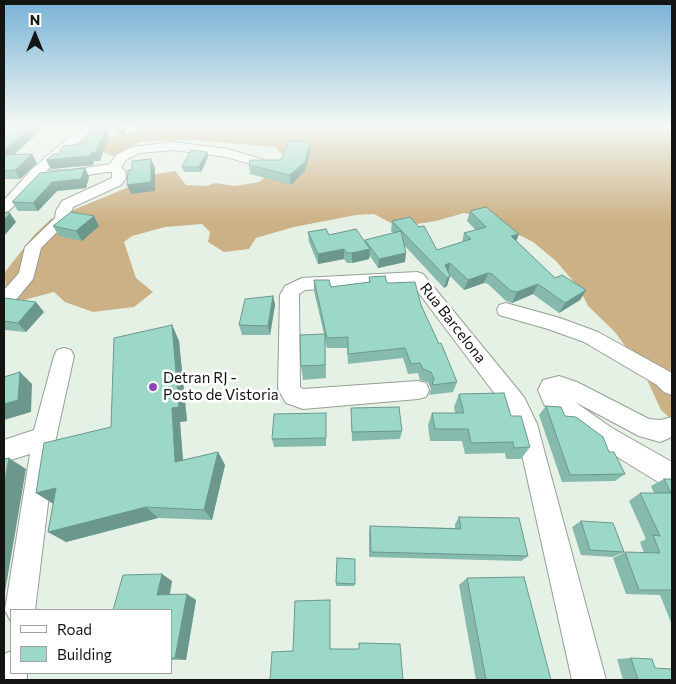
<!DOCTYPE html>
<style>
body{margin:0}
#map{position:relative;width:676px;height:684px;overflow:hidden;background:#e6f1e6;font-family:Commissioner,sans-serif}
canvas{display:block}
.frame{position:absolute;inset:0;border:5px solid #121511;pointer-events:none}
.legend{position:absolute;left:10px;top:609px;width:162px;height:65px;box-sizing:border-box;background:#fff;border:1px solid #a0a1a0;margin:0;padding:6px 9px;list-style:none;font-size:15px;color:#121511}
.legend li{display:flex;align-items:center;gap:10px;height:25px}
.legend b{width:25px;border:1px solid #a0a1a0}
.north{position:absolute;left:10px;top:10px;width:50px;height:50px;-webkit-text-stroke:4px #fff;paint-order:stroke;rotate:0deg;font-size:14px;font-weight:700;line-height:20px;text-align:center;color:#121511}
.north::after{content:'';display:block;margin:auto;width:18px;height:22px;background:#121511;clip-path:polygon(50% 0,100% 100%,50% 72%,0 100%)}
</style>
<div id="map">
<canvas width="676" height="684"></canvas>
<div class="frame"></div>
<ul class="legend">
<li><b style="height:6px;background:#fff"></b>Road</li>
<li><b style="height:14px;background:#9bd8c8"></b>Building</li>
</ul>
<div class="north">N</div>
</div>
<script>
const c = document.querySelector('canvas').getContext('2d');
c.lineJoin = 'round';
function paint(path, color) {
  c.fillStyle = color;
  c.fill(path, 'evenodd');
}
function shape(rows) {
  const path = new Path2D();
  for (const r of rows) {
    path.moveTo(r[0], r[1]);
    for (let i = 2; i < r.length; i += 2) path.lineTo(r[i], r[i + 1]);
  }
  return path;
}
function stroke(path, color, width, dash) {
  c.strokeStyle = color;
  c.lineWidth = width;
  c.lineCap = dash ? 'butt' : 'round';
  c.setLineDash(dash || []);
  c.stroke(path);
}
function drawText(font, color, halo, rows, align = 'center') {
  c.font = font + ' Commissioner,sans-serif';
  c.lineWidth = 5;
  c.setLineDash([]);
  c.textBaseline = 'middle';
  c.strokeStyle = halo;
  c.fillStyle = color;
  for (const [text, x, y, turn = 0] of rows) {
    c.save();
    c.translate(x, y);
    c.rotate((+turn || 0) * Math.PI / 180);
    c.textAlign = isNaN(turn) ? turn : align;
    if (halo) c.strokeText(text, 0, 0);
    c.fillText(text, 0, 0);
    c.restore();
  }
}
const forest = shape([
 [138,127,672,127,672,420,661,410,643,371,615,332,588,306,579,288,556,261,533,242,484,217,464,213,436,221,410,225,393,224,374,214,356,215,294,227,256,238,249,249,224,252,208,242,210,232,202,224,165,227,132,236,124,242,136,278,153,292,134,307,93,312,65,302,54,292,24,300,6,299,5,272,34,235,51,219,141,182,156,174,175,171,186,185,207,186,215,183,235,186,259,182,275,170,283,155,275,147,190,140,140,142,112,156,103,152,71,151,82,140,126,135]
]);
const minor = shape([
 [81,127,93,127,84,137,46,171,71,170,110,164,117,154,132,147,174,142,227,149,262,159,264,162,258,166,226,157,174,150,139,153,126,160,121,167,125,171,126,178,121,185,73,207,67,222,41,248,33,279,10,307,4,308,4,290,19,273,25,247,55,218,56,211,62,201,112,178,112,172,106,172,71,178,37,180,9,211,4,212,4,200,32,169,81,127],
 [417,272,423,274,524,397,537,424,606,680,572,680,517,432,507,410,412,284,305,290,299,294,300,387,303,389,418,381,426,383,429,390,426,397,418,399,303,409,286,403,278,389,280,295,285,286,302,278,417,272],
 [506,303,560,318,598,332,672,373,672,395,664,392,657,385,584,342,548,329,499,315,497,310,499,305,506,303],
 [64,348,71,350,74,356,56,438,35,610,11,610,11,622,5,610,30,454,4,462,4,440,34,430,54,356,57,350,64,348],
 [559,376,577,382,649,419,660,420,672,417,672,437,660,442,639,436,575,402,612,428,672,462,672,488,663,485,596,444,545,406,538,390,543,380,559,376],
 [11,651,11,673,27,673,27,680,4,680,4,654,11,651]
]);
const wall = shape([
 [4,127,44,127,14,154,32,154,37,163,20,179,4,179],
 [92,127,126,127,124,137,106,127,109,135,100,161,94,161,93,165,51,169,46,160,84,144],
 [311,151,305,171,291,185,250,174,249,165,281,160],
 [207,152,208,157,201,172,184,172,182,167],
 [89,177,86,188,57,191,38,211,18,211,12,202],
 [470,211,516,241,555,278,586,290,580,300,559,313,533,294,512,303,506,301,488,284,484,283,464,290,450,276,447,286,444,288,404,245,405,262,378,268,370,256,369,259,352,263,347,263,344,259,318,264,309,242,308,232,365,241,365,240,393,233,391,231,392,221,437,250,462,242,464,233,476,230,467,221],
 [53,226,99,226,82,241,59,236],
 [369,277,387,283,421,305,457,382,453,392,429,395,431,389,428,382,420,380,418,373,408,374,403,358,348,364,347,348,327,348,325,340,326,378,303,380,301,366,324,334,314,291,314,280,331,287,369,282],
 [273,296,275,305,270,335,242,335,239,325],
 [4,298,44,312,26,332,4,330],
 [172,325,179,341,187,421,180,422,183,460,218,452,225,465,212,520,158,518,66,542,48,532,53,504,36,493,111,427],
 [459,394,511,416,530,447,521,459,506,459,505,453,465,454,462,441,430,441,428,425,432,413,455,413,454,407],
 [546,406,565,416,609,452,625,474,615,481,562,482,539,415],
 [351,408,402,431,400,439,352,441],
 [326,422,326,446,274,447,272,439],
 [664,479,672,479,672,625,660,595,626,594,613,558,625,552,644,553,640,542,646,539,629,501,640,493,654,493,651,486],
 [459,517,528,556,521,561,369,557,369,532,370,526,455,528,455,524],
 [581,521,624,552,613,557,581,555,572,527],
 [337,558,355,584,354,586,336,586],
 [123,575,172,581,170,595,187,594,196,600,186,660,171,660,171,610],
 [467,578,551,680,476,680,459,585],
 [631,658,655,668,672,680,623,680,617,659]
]);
const shadedWall = shape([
 [31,127,44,127,5,163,4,162,4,151],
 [106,127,109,135,100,161,94,161,93,165,51,169,46,160,91,153],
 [123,127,126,127,124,137,122,133],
 [310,142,311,151,305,171,291,185,290,175],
 [207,152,208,157,201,172,199,167],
 [32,154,37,163,20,179,15,170],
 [151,159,155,168,155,191,131,194,127,185],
 [85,168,89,177,86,188,57,191,38,211,33,203,52,182],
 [10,213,16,222,4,236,4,220],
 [94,216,99,226,82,241,76,231],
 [519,234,515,244,511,236],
 [344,249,344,259,318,264,318,254],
 [370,249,369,259,352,263,352,253],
 [406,253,405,262,378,268,379,259],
 [450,263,448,274,445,265],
 [488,273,484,283,464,290,468,280],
 [450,276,447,286,444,288,447,278],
 [538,284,533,294,512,303,517,292],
 [586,290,580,300,559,313,565,303],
 [273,296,275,305,270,335,268,326],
 [36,302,44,312,26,332,18,323],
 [172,325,179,341,187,421,180,422,184,475,175,462,172,408],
 [20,372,32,384,31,412,4,420,4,404],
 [218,452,225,465,212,520,204,510],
 [9,458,26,469,4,598,4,485],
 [56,488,54,504,36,493],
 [146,507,158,518,66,542,48,532],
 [162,574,172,581,168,601,157,595],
 [187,594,196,600,186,660,175,658]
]);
const building = shape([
 [4,127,31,127,4,151,4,127],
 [92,127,106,127,96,152,91,153,89,156,46,160,53,154,58,154,63,146,84,144,92,127],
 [111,127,123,127,122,133,111,127],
 [289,141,310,142,305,162,290,175,249,165,250,160,281,160,289,141],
 [191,150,207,152,199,167,182,167,191,150],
 [32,154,15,170,4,171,4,155,32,154],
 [151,159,151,182,127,185,128,170,132,170,132,161,151,159],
 [85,168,81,179,52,182,33,203,12,202,40,173,85,168],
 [486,207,519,234,511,236,555,278,562,275,586,290,565,303,538,284,517,292,511,291,492,274,488,273,468,280,450,263,445,265,450,276,447,278,392,221,410,217,419,227,424,226,437,250,471,239,464,233,486,227,470,211,486,207],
 [71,212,94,216,76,231,53,226,71,212],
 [4,213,10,213,4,220,4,213],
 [326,229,329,235,356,229,370,249,352,253,347,253,344,249,318,254,308,232,326,229],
 [401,231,406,253,379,259,365,240,401,231],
 [385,276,387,283,415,282,421,305,439,344,441,343,457,382,432,385,434,379,431,372,423,369,420,363,411,364,405,348,348,354,348,337,327,338,314,280,329,280,331,287,370,282,369,277,385,276],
 [273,296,268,326,239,325,245,299,273,296],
 [4,298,36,302,18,323,4,321,4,298],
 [172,325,179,407,172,408,175,462,218,452,204,510,146,507,48,532,56,488,36,493,44,443,111,427,114,338,172,325],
 [325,334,325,365,301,366,300,335,325,334],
 [20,372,18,400,4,404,4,377,20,372],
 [504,393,511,416,521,416,530,447,514,448,513,442,471,443,468,429,435,429,432,413,464,413,459,394,504,393],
 [546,406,561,407,565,416,576,417,603,437,609,452,614,452,625,474,570,475,546,406],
 [399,407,402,431,352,432,351,408,399,407],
 [326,413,326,438,272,439,274,414,326,413],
 [9,458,4,485,4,459,9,458],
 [664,479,672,479,672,590,639,590,625,552,660,553,653,535,660,536,640,493,671,493,664,479],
 [459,517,519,518,528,556,371,552,370,526,461,529,459,517],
 [581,521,613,523,624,552,590,550,581,521],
 [337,558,355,559,355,584,336,583,337,558],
 [162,574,157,595,187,594,175,658,171,658,171,610,113,610,123,575,162,574],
 [524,577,551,680,486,680,467,578,524,577],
 [330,600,330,649,359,649,359,643,400,644,403,680,270,680,272,652,293,651,295,601,330,600],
 [631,658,652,659,655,668,672,669,672,680,638,680,631,658]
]);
const markers = [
 [153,387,5,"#8846ba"]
];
const streetNames = [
 ["Rua Barcelona",453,323,52]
];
const poiNames = [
 ["Detran RJ -",163,378],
 ["Posto de Vistoria",163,395]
];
paint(forest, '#cdb186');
stroke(minor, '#969f95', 2);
paint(minor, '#fff');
paint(wall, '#85baac');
paint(shadedWall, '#6c978c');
paint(building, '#9bd8c8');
stroke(building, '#6c978c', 1);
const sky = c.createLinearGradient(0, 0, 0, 222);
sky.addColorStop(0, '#78b2d6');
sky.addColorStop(0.57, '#f4f9f4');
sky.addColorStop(1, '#f4f9f400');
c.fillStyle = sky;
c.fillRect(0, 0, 676, 222);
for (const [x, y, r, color] of markers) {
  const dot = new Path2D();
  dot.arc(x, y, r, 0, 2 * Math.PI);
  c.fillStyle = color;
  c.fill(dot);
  stroke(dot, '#fff', 2);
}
drawText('15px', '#121511', '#fff', streetNames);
drawText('15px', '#121511', '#fff', poiNames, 'left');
</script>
